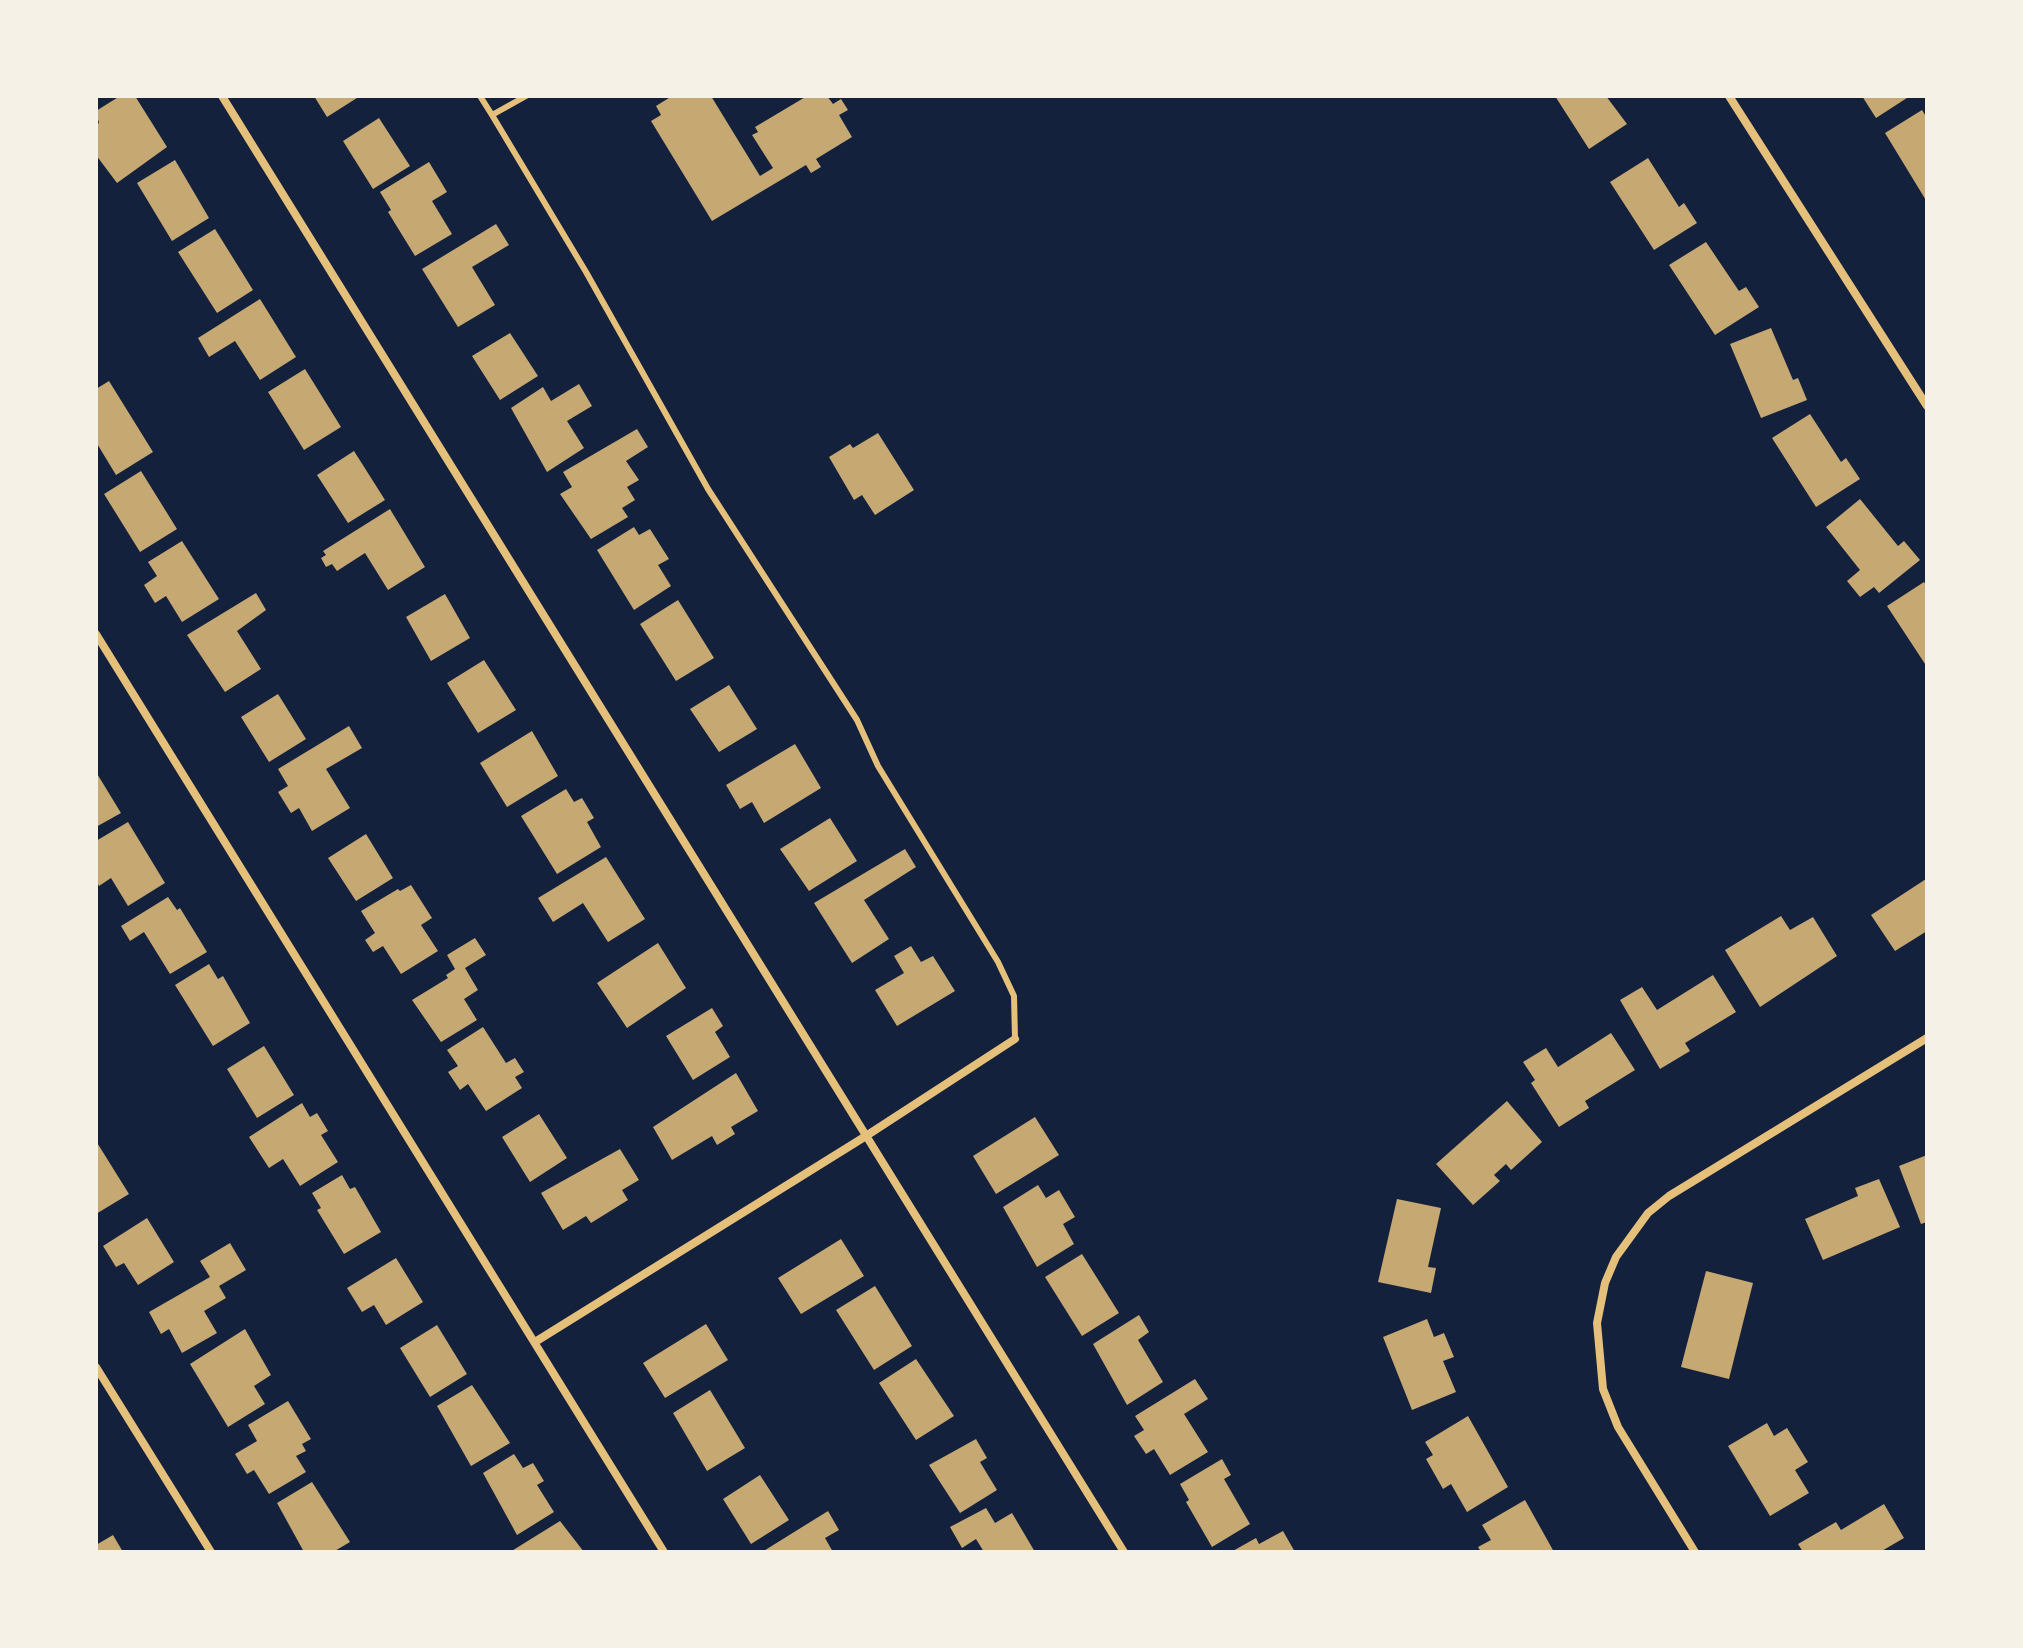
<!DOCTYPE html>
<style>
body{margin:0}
#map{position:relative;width:2023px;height:1648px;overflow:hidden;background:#14213d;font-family:Arial,sans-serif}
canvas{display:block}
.frame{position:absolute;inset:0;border:98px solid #f6f1e7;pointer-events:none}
</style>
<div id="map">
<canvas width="2023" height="1648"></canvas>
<div class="frame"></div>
</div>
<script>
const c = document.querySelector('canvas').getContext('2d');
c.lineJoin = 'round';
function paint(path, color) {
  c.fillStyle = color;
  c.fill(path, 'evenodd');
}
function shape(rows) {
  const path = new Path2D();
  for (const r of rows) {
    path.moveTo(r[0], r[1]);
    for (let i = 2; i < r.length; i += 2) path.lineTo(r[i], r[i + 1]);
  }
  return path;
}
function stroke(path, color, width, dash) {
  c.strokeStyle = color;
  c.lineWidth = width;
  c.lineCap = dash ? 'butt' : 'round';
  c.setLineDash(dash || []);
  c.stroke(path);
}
const building = shape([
 [120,96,135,96,167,147,117,183,96,155,96,125,99,123,96,111],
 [314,96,360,96,327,117],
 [672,96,711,96,760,176,773,168,752,135,758,132,755,127,807,96,827,96,833,104,841,99,848,110,839,115,852,137,816,159,821,167,811,173,806,165,712,221,651,121,661,115,656,106],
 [1555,96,1606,96,1627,124,1589,149],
 [1862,96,1910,96,1876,118],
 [1922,110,1927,118,1927,202,1885,133],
 [379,118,410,166,373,189,343,141],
 [1648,158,1679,207,1684,203,1697,223,1654,250,1610,182],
 [175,160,209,218,172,241,137,183],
 [429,162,447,192,432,201,452,234,415,256,388,212,391,210,380,192],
 [496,224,509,245,472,267,495,305,458,327,422,269],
 [215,229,253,290,217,313,178,252],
 [1706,242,1739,291,1746,287,1759,307,1715,335,1669,265],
 [260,299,296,357,260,380,235,341,209,357,198,338],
 [1771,328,1793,380,1798,378,1807,400,1761,418,1730,344],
 [510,333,538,376,500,400,472,356],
 [305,369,341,427,304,450,268,392],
 [109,381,153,452,116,475,96,442,96,389],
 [579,384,592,406,567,421,584,448,547,472,511,408,543,387,551,401],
 [1810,414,1841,462,1846,458,1860,479,1816,507,1772,438],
 [637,429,648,447,626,461,639,480,627,487,635,500,622,508,628,517,591,539,560,494,572,487,563,472],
 [878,433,914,490,875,515,862,495,854,500,829,457,850,444,853,448],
 [354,451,385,500,348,523,317,475],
 [141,471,177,529,140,552,104,494],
 [1860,499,1898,546,1904,541,1920,560,1879,593,1874,587,1860,597,1847,581,1860,570,1826,527],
 [390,509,425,567,388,590,365,553,337,571,332,564,326,567,321,558,326,555,323,551],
 [634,527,639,535,650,529,669,559,658,565,671,586,634,610,597,550],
 [182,541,219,599,182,622,166,596,155,603,144,585,157,576,148,562],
 [1924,582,1927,586,1927,667,1887,606],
 [256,593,266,610,237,631,261,669,225,692,187,635],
 [445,594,470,638,431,661,406,617],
 [678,600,714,658,676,681,640,624],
 [484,660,516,710,478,733,447,683],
 [729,685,757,729,719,752,690,709],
 [278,694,306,739,269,762,241,717],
 [349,726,362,748,326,769,350,808,312,831,299,808,291,813,278,792,288,786,278,769],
 [532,731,558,776,507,807,480,763],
 [795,744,821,788,764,823,752,802,740,809,726,785],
 [96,772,121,813,96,827],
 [566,789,574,802,582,798,594,818,587,822,601,847,557,874,521,816],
 [830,818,857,861,809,891,780,849],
 [128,822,165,883,128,906,111,878,99,886,96,880,96,841],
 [366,834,393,878,356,901,328,858],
 [905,849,916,867,864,900,889,939,852,963,814,903],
 [606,857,645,919,608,942,583,903,553,922,538,898],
 [1926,879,1927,931,1895,951,1871,915],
 [411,885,432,918,421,925,438,951,401,974,383,946,373,952,365,940,375,933,361,911,398,889,400,891],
 [168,897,177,910,180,908,207,952,170,974,144,932,130,941,121,926],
 [1781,916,1790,930,1813,917,1837,956,1760,1007,1725,950],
 [475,938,486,955,465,968,478,990,464,999,477,1020,441,1042,412,1000,448,978,446,975,455,969,447,955],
 [658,943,686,988,627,1028,597,983],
 [911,946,921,962,933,956,955,991,897,1026,875,990,904,973,894,956],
 [209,964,218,979,223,976,250,1023,213,1046,175,985],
 [1713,975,1736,1012,1685,1043,1690,1051,1660,1069,1620,1000,1642,987,1657,1010],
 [712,1008,723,1026,715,1032,730,1057,693,1080,666,1036],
 [483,1027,506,1063,515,1058,524,1072,515,1077,522,1088,486,1111,468,1084,460,1090,448,1072,458,1066,447,1050],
 [1611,1033,1635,1070,1585,1101,1589,1108,1559,1127,1531,1083,1535,1080,1523,1062,1546,1048,1558,1067],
 [264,1046,294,1095,257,1118,227,1069],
 [736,1073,758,1111,731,1127,735,1134,717,1145,712,1136,672,1160,653,1127],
 [1507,1101,1542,1142,1511,1170,1506,1164,1494,1175,1500,1181,1473,1205,1436,1164],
 [302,1103,310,1117,317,1113,328,1131,321,1135,338,1162,300,1186,283,1159,269,1168,249,1137],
 [539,1114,567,1158,530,1182,502,1137],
 [1035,1117,1059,1155,996,1194,973,1156],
 [96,1141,129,1194,96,1214],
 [620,1149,639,1180,622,1190,628,1200,591,1223,586,1216,563,1230,541,1193],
 [1927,1155,1927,1222,1921,1224,1899,1166],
 [342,1175,350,1189,355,1187,381,1232,344,1254,317,1210,321,1208,312,1193],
 [1879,1179,1900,1227,1823,1260,1805,1219,1858,1196,1855,1188],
 [1038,1185,1046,1198,1059,1190,1075,1217,1063,1224,1074,1244,1037,1267,1003,1207],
 [1397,1199,1441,1208,1428,1267,1436,1268,1431,1293,1378,1282],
 [147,1218,174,1262,138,1285,124,1263,116,1267,103,1246],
 [841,1239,864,1276,801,1314,778,1278],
 [230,1243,246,1270,219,1286,226,1298,204,1311,217,1333,182,1353,169,1329,161,1334,149,1312,210,1277,200,1261],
 [1082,1254,1119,1313,1082,1336,1045,1277],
 [396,1258,423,1302,386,1325,374,1305,362,1312,347,1288],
 [1706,1271,1753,1283,1729,1379,1681,1367],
 [875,1286,912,1346,874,1370,836,1310],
 [1139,1315,1149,1332,1138,1340,1163,1382,1127,1405,1093,1344],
 [1427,1319,1434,1337,1444,1333,1454,1357,1443,1361,1456,1392,1412,1410,1383,1337],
 [706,1324,728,1360,665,1398,643,1363],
 [437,1325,467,1374,430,1397,400,1348],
 [245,1329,271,1375,254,1386,265,1404,228,1427,190,1364],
 [916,1359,954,1416,916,1440,879,1383],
 [1195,1379,1208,1399,1184,1414,1208,1452,1170,1475,1154,1449,1146,1454,1134,1436,1144,1430,1135,1416],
 [472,1385,510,1443,471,1466,437,1406],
 [710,1390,745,1448,707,1471,673,1413],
 [288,1401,311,1439,302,1444,306,1451,296,1456,306,1472,269,1494,254,1470,247,1474,235,1454,257,1441,248,1425],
 [1468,1416,1508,1487,1467,1512,1451,1484,1443,1489,1426,1459,1433,1455,1425,1442],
 [1767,1423,1774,1436,1787,1428,1808,1462,1795,1470,1809,1493,1770,1516,1728,1446],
 [976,1439,987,1458,980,1462,997,1490,960,1513,929,1465],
 [514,1454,523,1468,533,1463,544,1481,537,1485,554,1512,517,1535,483,1473],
 [1222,1459,1231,1475,1224,1479,1250,1524,1212,1547,1186,1502,1189,1500,1180,1484],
 [760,1475,789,1520,751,1544,723,1499],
 [312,1482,350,1542,333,1552,304,1552,277,1503],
 [1525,1500,1554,1552,1481,1552,1478,1547,1491,1540,1482,1525],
 [1884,1504,1904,1538,1880,1552,1803,1552,1798,1544,1836,1522,1841,1530],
 [986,1508,995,1523,1012,1513,1035,1552,984,1552,976,1539,962,1548,950,1527],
 [828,1511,839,1530,825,1538,833,1552,762,1552],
 [560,1521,584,1552,510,1552],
 [1283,1531,1295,1552,1231,1552,1256,1538,1259,1544],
 [113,1535,123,1552,96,1552,96,1545]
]);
const service = shape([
 [480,96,492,115,526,96],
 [492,115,586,272,708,489,857,720,878,766,998,962,1014,996,1015,1039]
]);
const minor = shape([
 [222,96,1124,1552],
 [1729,96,1927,406],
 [96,634,664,1552],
 [535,1342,866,1136,1015,1039],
 [96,1367,211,1552],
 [1695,1552,1618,1427,1603,1389,1597,1323,1605,1283,1616,1257,1648,1213,1669,1196,1927,1038]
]);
paint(building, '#c6a872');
stroke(service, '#e5c07b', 6);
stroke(minor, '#e5c07b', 8);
</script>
